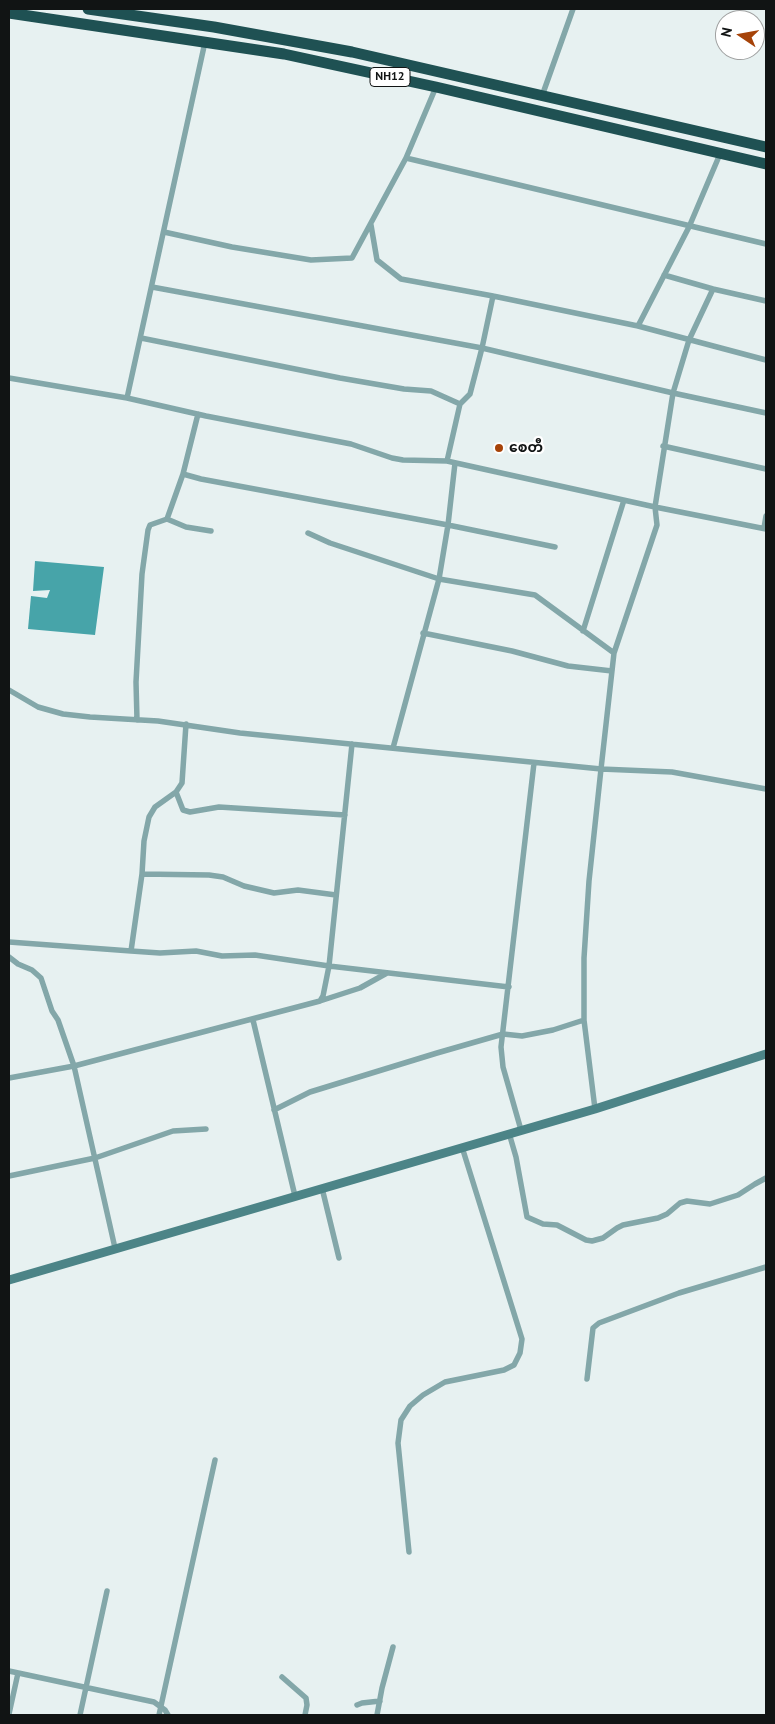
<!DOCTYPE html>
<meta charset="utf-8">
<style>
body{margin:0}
#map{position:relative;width:775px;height:1724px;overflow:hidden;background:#e7f1f1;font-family:"PT Sans",sans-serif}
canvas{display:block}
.frame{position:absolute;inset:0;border:10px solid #111414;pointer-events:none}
.north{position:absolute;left:715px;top:10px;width:50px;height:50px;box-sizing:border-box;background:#fff;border:1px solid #a0a1a1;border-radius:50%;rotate:282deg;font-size:14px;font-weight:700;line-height:20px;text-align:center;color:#111414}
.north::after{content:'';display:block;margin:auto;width:18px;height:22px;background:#a64309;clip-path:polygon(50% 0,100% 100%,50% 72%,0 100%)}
</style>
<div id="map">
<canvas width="775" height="1724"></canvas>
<div class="frame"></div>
<div class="north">N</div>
</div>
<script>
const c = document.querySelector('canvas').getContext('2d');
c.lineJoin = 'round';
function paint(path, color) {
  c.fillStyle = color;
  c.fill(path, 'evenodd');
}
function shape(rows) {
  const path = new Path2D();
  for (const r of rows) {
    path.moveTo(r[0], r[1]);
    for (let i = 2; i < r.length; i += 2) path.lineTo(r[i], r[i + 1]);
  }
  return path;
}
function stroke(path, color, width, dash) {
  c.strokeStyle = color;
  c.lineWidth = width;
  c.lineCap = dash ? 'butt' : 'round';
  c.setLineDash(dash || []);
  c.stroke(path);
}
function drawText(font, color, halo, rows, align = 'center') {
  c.font = font + ' "PT Sans","Noto Sans Myanmar",sans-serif';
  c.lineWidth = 4.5;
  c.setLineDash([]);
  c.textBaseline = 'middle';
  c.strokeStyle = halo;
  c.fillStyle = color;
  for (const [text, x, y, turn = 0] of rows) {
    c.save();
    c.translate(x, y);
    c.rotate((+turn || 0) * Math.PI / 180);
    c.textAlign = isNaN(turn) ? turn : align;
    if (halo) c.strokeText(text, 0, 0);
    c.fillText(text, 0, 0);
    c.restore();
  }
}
const water = shape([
 [35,561,104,567,95,635,28,629,31,596,47,598,50,590,33,591]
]);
const street = shape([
 [542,96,573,9],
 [406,158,766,244],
 [371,225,377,260,401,279,493,296,638,326,766,360],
 [164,232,232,247,311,260,352,258,406,158,436,87],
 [664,275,713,289,766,301],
 [152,287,482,348,673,393,766,413],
 [638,326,689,227,720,154],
 [141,338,340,378,404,389,431,391,460,404],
 [9,378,127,398,206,416,351,444,392,458,403,460,447,461,655,507,766,529],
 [127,398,205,42],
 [663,446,766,469],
 [447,461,460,404,470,394,482,348,493,296],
 [183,474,201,479,448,525,555,547],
 [167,519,183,474,198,414],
 [764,528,766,516],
 [308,533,330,543,439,579,535,595,614,653],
 [583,631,624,500],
 [423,633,512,651,568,666,612,671],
 [9,690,38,707,63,714,90,717,158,721,240,733,601,769,614,653,657,525,655,507,673,393,689,340,713,289],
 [137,720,136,682,142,574,148,530,150,525,167,519,186,527,211,531],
 [186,724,182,783,176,792,155,807,149,817,144,841,142,874,131,951,160,953,196,951,222,956,255,955,329,966,509,987],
 [393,748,439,579,448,525,455,463],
 [176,792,183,810,190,812,219,807,345,815],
 [142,874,209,875,223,877,244,886,274,893,298,890,336,895],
 [9,942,131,951],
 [9,957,18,964,32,970,41,978,52,1011,58,1020,74,1066,115,1248],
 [320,1001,360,988,387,973],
 [253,1020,295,1196],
 [9,1078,74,1066,320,1001,323,996,329,966,352,744],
 [595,1109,584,1020,584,958,589,881,601,769,672,772,766,789],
 [274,1110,310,1092,437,1053,503,1034,522,1036,553,1030,584,1020],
 [521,1130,503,1067,501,1047,534,763],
 [509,1133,516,1157,527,1217,543,1224,557,1225,586,1240,592,1241,603,1238,617,1228,623,1225,658,1218,667,1214,680,1203,687,1201,710,1204,738,1195,755,1184,766,1178],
 [9,1176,95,1158,173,1131,206,1129],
 [322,1188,339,1258],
 [587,1379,593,1328,599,1323,679,1293,766,1267],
 [409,1552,398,1443,401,1420,410,1406,423,1395,445,1382,504,1370,514,1365,520,1353,522,1339,462,1147],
 [9,1671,154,1702,165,1710,168,1715],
 [282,1677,306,1698,307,1705,305,1715],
 [357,1705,362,1703,380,1701],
 [9,1714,18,1673],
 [80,1715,107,1591],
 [159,1715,215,1460],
 [377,1715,382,1688,393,1647]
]);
const secondary = shape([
 [9,1280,595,1109,766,1054]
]);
const highway = shape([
 [88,9,214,27,352,52,766,147],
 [9,13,284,54,436,87,766,164]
]);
const markers = [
 [499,448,5,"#a64309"]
];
const shields = [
 [390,77,40]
];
const shieldNames = [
 ["NH12",390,77]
];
const poiNames = [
 ["စေတီ",509,448]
];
paint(water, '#47a4a9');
stroke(street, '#83a7a9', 5.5);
stroke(secondary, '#4c8487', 9);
stroke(highway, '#1f5153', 11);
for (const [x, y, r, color] of markers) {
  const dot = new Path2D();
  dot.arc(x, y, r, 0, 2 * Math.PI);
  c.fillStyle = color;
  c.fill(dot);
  stroke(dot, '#fff', 2);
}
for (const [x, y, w] of shields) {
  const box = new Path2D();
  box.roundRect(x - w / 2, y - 9.5, w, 19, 4);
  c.fillStyle = '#fff';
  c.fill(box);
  stroke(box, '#111414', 1);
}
drawText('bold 12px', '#111414', null, shieldNames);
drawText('bold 14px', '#111414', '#fff', poiNames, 'left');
</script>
